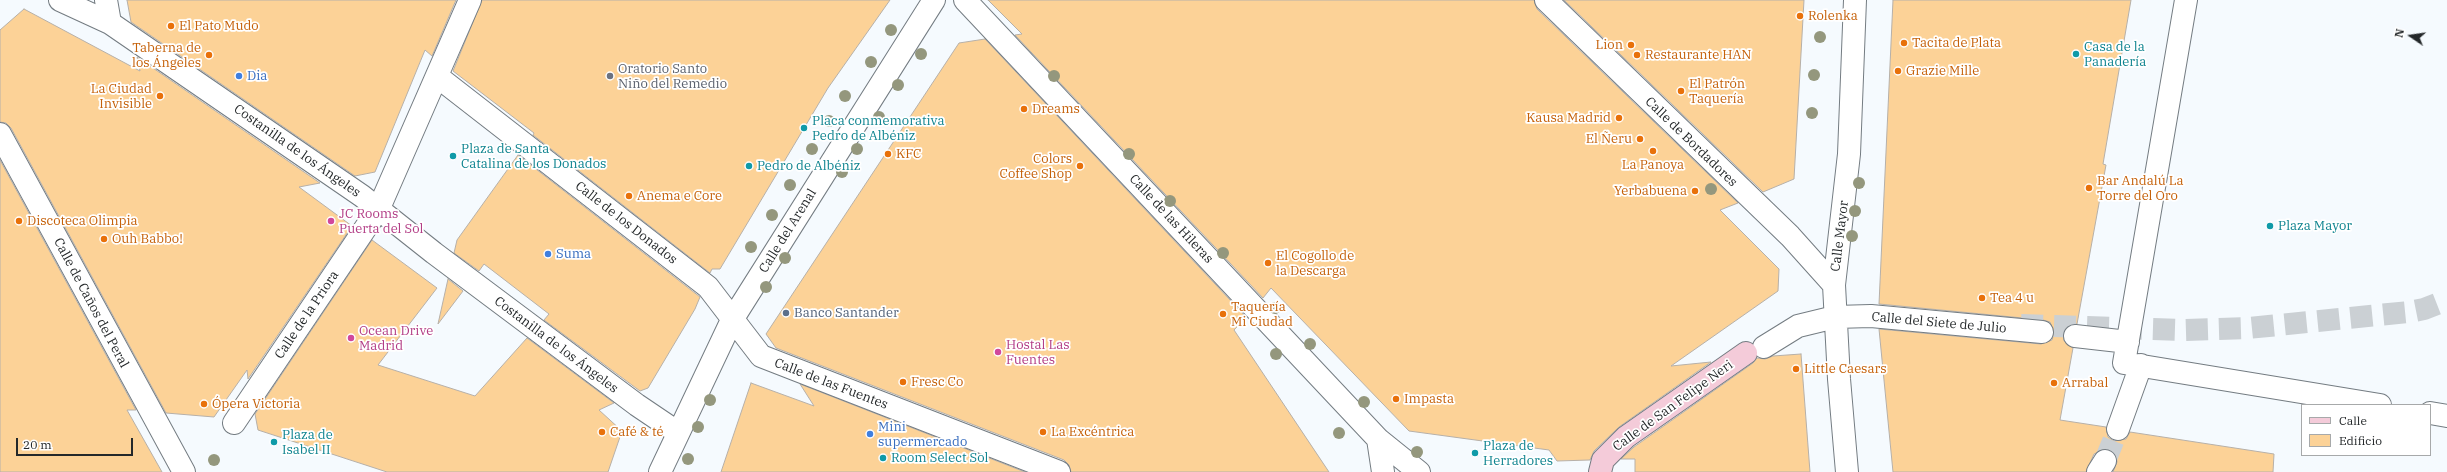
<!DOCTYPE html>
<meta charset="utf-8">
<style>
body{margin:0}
#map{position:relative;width:2447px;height:472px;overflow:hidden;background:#f5fafe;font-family:"IBM Plex Serif",serif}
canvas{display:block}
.legend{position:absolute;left:2301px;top:404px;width:130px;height:52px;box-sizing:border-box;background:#fff;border:1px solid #a7a9aa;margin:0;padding:5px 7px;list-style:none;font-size:12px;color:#24282a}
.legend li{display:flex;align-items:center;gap:8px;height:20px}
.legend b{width:20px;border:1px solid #a7a9aa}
.north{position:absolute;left:2391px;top:16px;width:40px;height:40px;-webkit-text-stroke:3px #fff;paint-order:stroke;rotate:283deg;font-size:11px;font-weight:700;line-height:16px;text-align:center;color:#24282a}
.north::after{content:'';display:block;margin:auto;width:14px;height:18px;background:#24282a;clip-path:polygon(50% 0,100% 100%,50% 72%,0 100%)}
.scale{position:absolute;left:16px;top:438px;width:117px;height:18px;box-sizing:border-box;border:2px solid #24282a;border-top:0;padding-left:5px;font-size:12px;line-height:14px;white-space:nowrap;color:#24282a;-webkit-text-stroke:3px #fff;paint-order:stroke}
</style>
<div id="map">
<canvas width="2447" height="472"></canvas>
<ul class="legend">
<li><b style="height:5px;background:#f4cbd9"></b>Calle</li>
<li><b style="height:11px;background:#fcd297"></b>Edificio</li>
</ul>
<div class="north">N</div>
<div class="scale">20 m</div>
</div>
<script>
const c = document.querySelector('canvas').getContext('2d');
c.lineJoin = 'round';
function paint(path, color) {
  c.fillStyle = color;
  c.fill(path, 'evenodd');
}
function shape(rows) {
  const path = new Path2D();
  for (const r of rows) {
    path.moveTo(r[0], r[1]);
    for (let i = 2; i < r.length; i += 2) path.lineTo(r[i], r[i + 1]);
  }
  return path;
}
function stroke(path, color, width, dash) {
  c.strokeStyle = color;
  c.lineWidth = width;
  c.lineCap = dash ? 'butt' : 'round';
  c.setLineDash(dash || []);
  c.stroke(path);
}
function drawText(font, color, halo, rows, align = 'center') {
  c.font = font + ' "IBM Plex Serif",serif';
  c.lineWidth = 3.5;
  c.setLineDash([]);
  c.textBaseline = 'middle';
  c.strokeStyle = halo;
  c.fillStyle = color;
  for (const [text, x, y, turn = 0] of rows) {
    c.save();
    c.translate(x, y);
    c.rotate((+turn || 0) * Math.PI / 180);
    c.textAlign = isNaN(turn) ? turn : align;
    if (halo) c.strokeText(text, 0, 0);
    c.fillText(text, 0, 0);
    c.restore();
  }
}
const building = shape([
 [127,0,456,0,432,56,425,50,375,172,355,176,131,22,127,0],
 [482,0,890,0,828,88,720,269,712,269,710,273,533,135,534,133,453,71,482,0],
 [988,0,1534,0,1537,9,1738,203,1720,210,1779,269,1778,291,1671,366,1711,362,1619,427,1594,451,1590,460,1557,461,1549,450,1409,431,1271,288,1263,298,1015,35,1022,34,988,0],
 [1564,0,1804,0,1794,179,1763,192,1564,0],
 [1893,0,2131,0,2103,164,2106,165,2077,324,2070,325,2063,334,2064,341,2073,348,2060,420,2106,427,2108,437,2114,441,2126,439,2130,432,2274,454,2273,472,2113,472,2117,462,2116,456,2111,450,2105,449,2094,454,2086,472,1893,472,1879,329,2041,344,2052,340,2054,333,2050,322,2043,320,1879,304,1893,0],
 [24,9,140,71,137,57,320,183,299,187,352,226,248,379,247,370,214,417,166,413,11,128,6,123,0,122,0,30,24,9],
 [985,39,1246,317,1234,330,1329,472,1071,472,1069,465,1064,460,776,348,766,334,959,43,985,39],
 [518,155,700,297,695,309,648,388,640,391,544,320,549,314,484,264,479,271,454,253,457,240,518,155],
 [0,160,136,410,127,410,162,472,0,472,0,160],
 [372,240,437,288,378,365,475,396,527,338,614,403,599,410,622,431,608,472,387,472,258,430,255,414,372,240],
 [448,279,463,291,438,324,448,279],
 [1801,354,1810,472,1635,472,1635,459,1621,459,1634,447,1753,363,1757,358,1765,359,1773,356,1801,354],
 [751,383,814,406,800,384,1025,472,721,472,751,383]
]);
const streetTunnel = shape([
 [2105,461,2118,429]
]);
const secondaryTunnel = shape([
 [2021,325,2183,330,2248,328,2409,312,2424,309,2447,300]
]);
const street = shape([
 [60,0,110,23,362,196,434,253,637,405,677,432],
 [106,0,110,23],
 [965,0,1378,439,1419,472],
 [1546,0,1790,236,1834,285],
 [2186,0,2124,363,2380,405],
 [438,77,708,287,761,356,1059,472],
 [0,134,184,472],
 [2075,336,2128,342],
 [1764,347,1798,326,1835,317,1871,316,2042,332],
 [2430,413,2447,416],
 [234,423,379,208,470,0],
 [2118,429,2141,365],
 [1378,439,1383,472],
 [660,472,732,320,934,0],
 [1847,472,1839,379,1834,285,1849,154,1855,0],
 [2098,472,2105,461]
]);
const secondary = shape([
 [1600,472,1603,460,1626,437,1746,353]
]);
const trees = [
 [891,30],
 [1820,37],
 [921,54],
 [871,62],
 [1814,75],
 [1054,76],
 [898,85],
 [845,96],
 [1812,113],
 [879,117],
 [829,121],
 [812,149],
 [857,149],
 [1129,154],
 [842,172],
 [1859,183],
 [790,185],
 [1711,189],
 [1170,201],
 [1855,211],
 [772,215],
 [1852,236],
 [751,247],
 [1223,253],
 [785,258],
 [766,287],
 [1275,308],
 [1310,344],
 [1276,354],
 [710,400],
 [1364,402],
 [698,427],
 [1339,433],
 [1417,452],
 [688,459],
 [214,460]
];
const markers = [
 [1800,16,4,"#e8710a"],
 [171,26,4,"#e8710a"],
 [1904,43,4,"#e8710a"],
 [1631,45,4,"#e8710a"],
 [2076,54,4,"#0f9aa8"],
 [209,55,4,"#e8710a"],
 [1637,55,4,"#e8710a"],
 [1898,71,4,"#e8710a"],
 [239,76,4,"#3f7fe0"],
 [610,76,4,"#6b7280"],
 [1681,91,4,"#e8710a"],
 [160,96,4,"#e8710a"],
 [1024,109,4,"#e8710a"],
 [1619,118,4,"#e8710a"],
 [804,128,4,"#0f9aa8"],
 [1640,139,4,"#e8710a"],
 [1653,151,4,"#e8710a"],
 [888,154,4,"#e8710a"],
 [453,156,4,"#0f9aa8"],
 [749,166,4,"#0f9aa8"],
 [1080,166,4,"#e8710a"],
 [2089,188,4,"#e8710a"],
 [1695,191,4,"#e8710a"],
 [629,196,4,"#e8710a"],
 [19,221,4,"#e8710a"],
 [331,221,4,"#d1479c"],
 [2270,226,4,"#0f9aa8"],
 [104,239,4,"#e8710a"],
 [548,254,4,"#3f7fe0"],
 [1268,263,4,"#e8710a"],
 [1982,298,4,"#e8710a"],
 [786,313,4,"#5c6f8a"],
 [1223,314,4,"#e8710a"],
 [351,338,4,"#d1479c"],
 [998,352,4,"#d1479c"],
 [1796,369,4,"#e8710a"],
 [903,382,4,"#e8710a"],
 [2054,383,4,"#e8710a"],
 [1396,399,4,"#e8710a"],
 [204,404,4,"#e8710a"],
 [602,432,4,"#e8710a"],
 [1043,432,4,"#e8710a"],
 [870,434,4,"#3f7fe0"],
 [274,442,4,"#0f9aa8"],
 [1475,453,4,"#0f9aa8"],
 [883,458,4,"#0f9aa8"]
];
const foodNames = [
 ["Rolenka",1808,16],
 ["El Pato Mudo",179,26],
 ["Tacita de Plata",1912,43],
 ["Lion",1623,45,"right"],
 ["Taberna de",201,48,"right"],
 ["los Ángeles",201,63,"right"],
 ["Restaurante HAN",1645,55],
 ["Grazie Mille",1906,71],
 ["El Patrón",1689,84],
 ["Taquería",1689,99],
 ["La Ciudad",152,89,"right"],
 ["Invisible",152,104,"right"],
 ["Dreams",1032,109],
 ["Kausa Madrid",1611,118,"right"],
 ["El Ñeru",1632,139,"right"],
 ["KFC",896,154],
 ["Colors",1072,159,"right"],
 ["Coffee Shop",1072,174,"right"],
 ["La Panoya",1653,165,"center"],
 ["Bar Andalú La",2097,181],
 ["Torre del Oro",2097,196],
 ["Yerbabuena",1687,191,"right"],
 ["Anema e Core",637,196],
 ["Discoteca Olimpia",27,221],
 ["Ouh Babbo!",112,239],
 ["El Cogollo de",1276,256],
 ["la Descarga",1276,271],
 ["Tea 4 u",1990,298],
 ["Taquería",1231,307],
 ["Mi Ciudad",1231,322],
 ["Little Caesars",1804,369],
 ["Fresc Co",911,382],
 ["Arrabal",2062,383],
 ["Impasta",1404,399],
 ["Ópera Victoria",212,404],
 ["Café & té",610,432],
 ["La Excéntrica",1051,432]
];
const cultureNames = [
 ["Casa de la",2084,47],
 ["Panadería",2084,62],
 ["Placa conmemorativa",812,121],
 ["Pedro de Albéniz",812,136],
 ["Plaza de Santa",461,149],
 ["Catalina de los Donados",461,164],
 ["Pedro de Albéniz",757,166],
 ["Plaza Mayor",2278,226],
 ["Plaza de",282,435],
 ["Isabel II",282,450],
 ["Plaza de",1483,446],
 ["Herradores",1483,461],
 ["Room Select Sol",891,458]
];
const worshipNames = [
 ["Oratorio Santo",618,69],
 ["Niño del Remedio",618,84]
];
const shopNames = [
 ["Dia",247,76],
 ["Suma",556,254],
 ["Mini",878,427],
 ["supermercado",878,442]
];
const streetNames = [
 ["Calle de Bordadores",1691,142,44],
 ["Costanilla de los Ángeles",297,151,35],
 ["Calle de las Hileras",1171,219,47],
 ["Calle de los Donados",626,223,38],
 ["Calle del Arenal",788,231,-58],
 ["Calle Mayor",1840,236,-83],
 ["Calle de Caños del Peral",91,303,62],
 ["Calle de la Priora",307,315,-56],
 ["Calle del Siete de Julio",1939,323,5],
 ["Costanilla de los Ángeles",556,345,37],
 ["Calle de las Fuentes",831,384,21],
 ["Calle de San Felipe Neri",1673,406,-36]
];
const hotelNames = [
 ["JC Rooms",339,214],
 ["Puerta del Sol",339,229],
 ["Ocean Drive",359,331],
 ["Madrid",359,346],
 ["Hostal Las",1006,345],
 ["Fuentes",1006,360]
];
const serviceNames = [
 ["Banco Santander",794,313]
];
paint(building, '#fcd297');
stroke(building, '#b6b0a9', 1);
stroke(streetTunnel, '#cbd0d4', 22, [22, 11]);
stroke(secondaryTunnel, '#cbd0d4', 22, [22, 11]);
stroke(street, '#747c82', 24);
stroke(secondary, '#747c82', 24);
stroke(street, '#fff', 22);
stroke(secondary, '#f4cbd9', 22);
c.fillStyle = '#94977d';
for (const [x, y] of trees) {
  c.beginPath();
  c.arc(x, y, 6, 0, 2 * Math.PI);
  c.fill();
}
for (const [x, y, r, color] of markers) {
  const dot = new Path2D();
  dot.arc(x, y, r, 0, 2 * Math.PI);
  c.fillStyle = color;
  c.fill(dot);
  stroke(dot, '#fff', 1.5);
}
drawText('13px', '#c56008', '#fff', foodNames, 'left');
drawText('13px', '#0d838f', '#fff', cultureNames, 'left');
drawText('13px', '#5b616d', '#fff', worshipNames, 'left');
drawText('13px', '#366cbe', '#fff', shopNames, 'left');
drawText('13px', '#24282a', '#fff', streetNames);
drawText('13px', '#b23c85', '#fff', hotelNames, 'left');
drawText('13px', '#4e5e75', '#fff', serviceNames, 'left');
</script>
